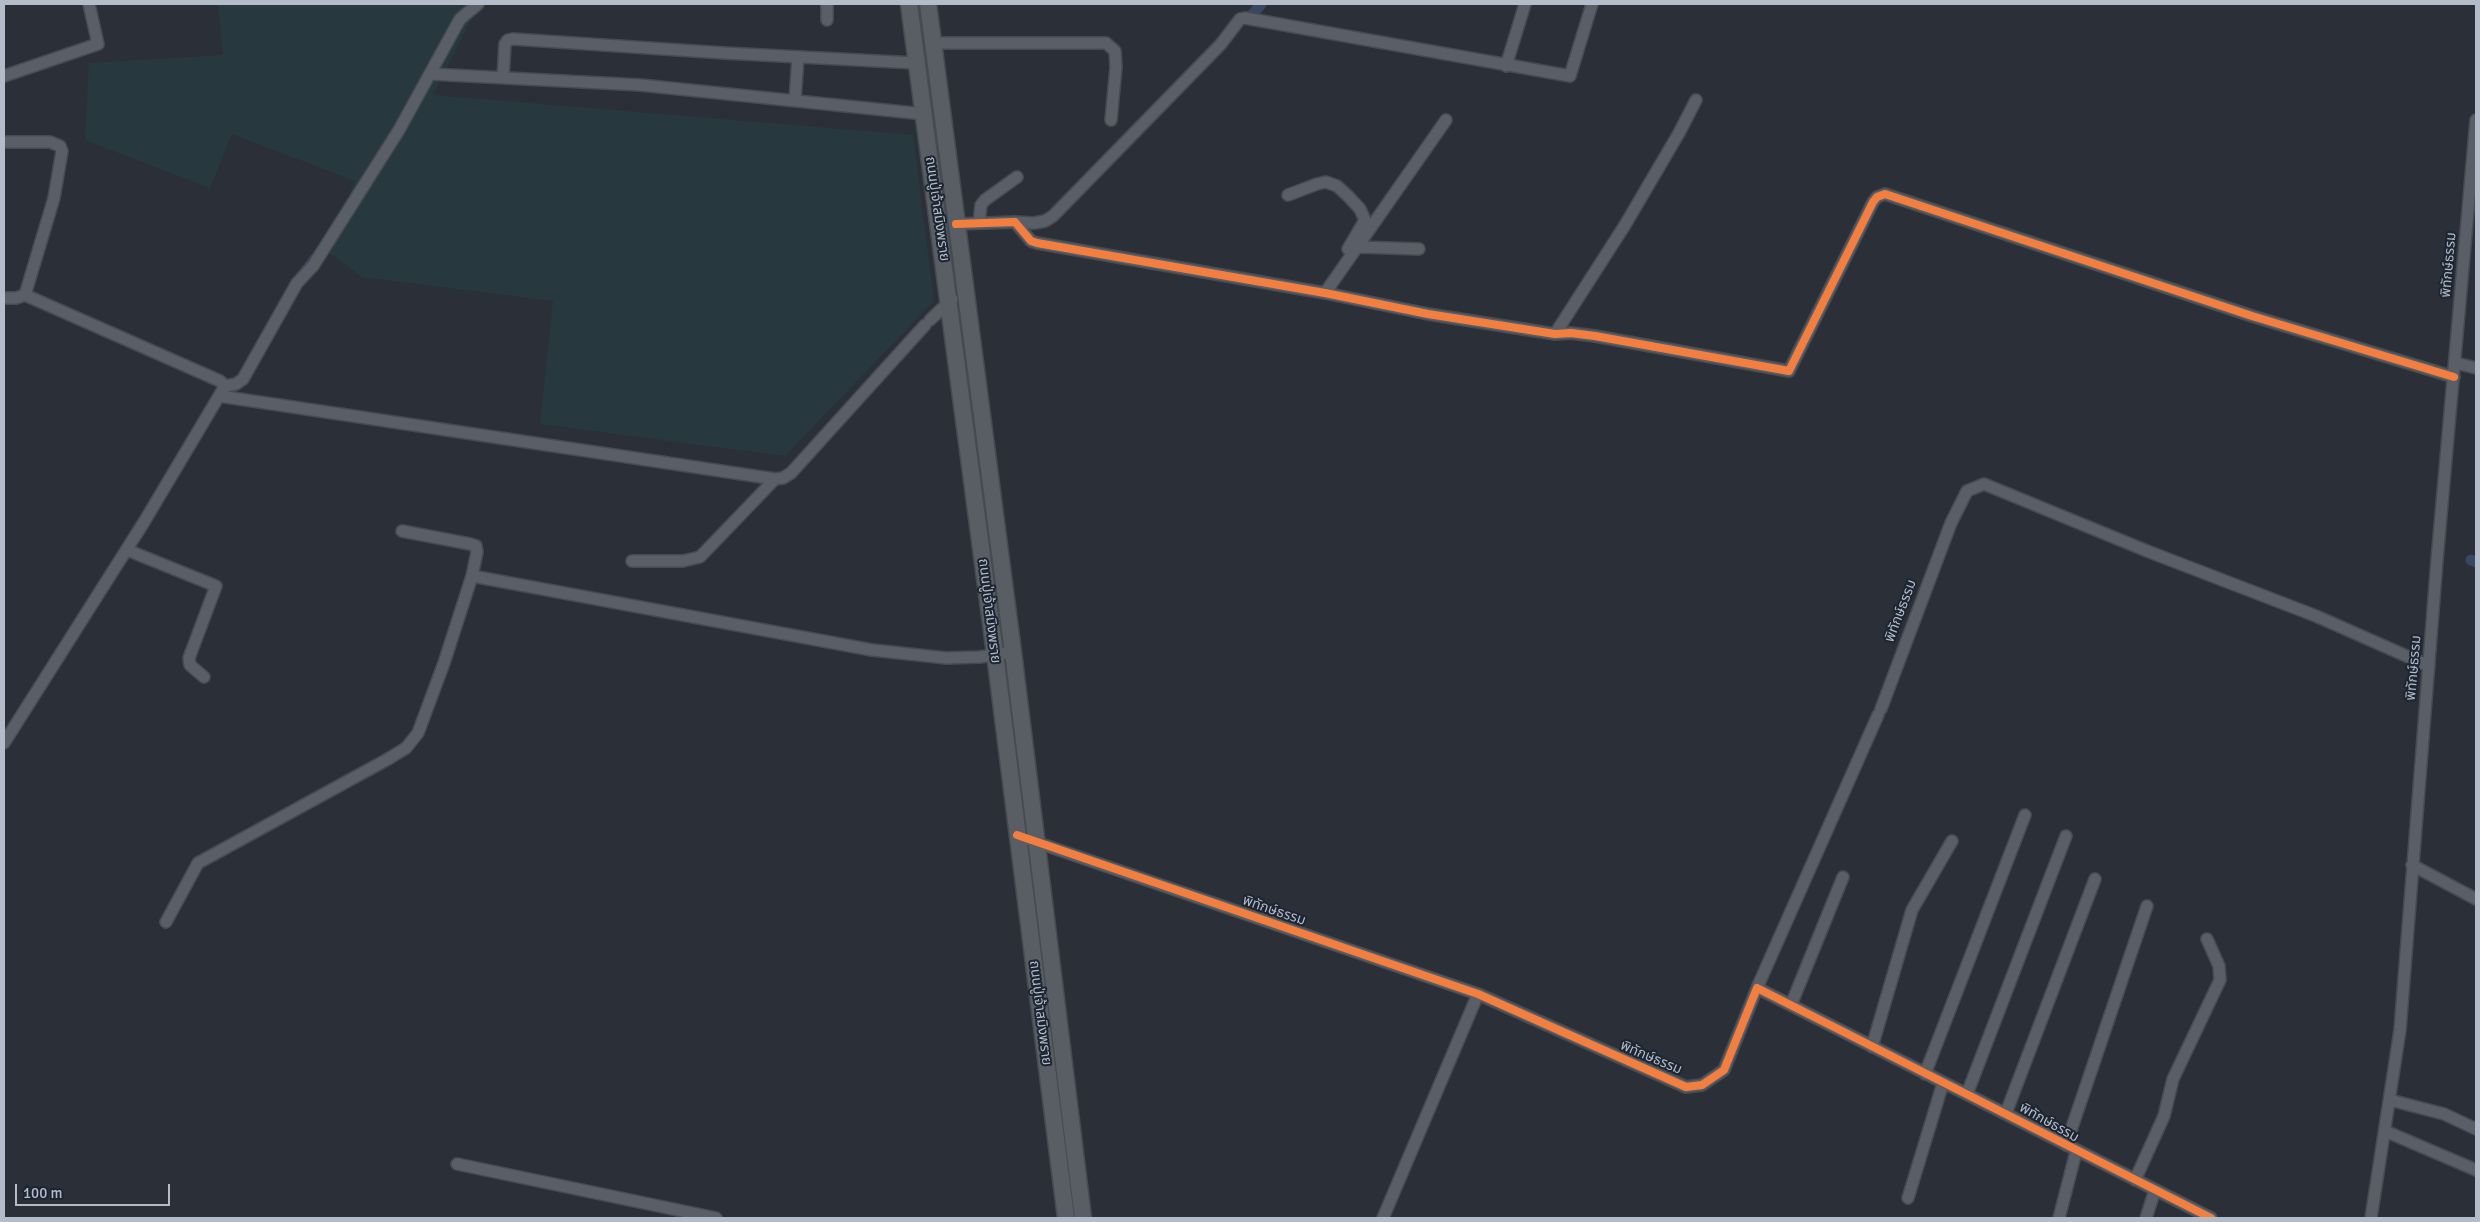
<!DOCTYPE html>
<meta charset="utf-8">
<style>
body{margin:0}
#map{position:relative;width:2480px;height:1222px;overflow:hidden;background:#2b2f38;font-family:Signika,sans-serif}
canvas{display:block}
.frame{position:absolute;inset:0;border:5px solid #b4bbc9;pointer-events:none}
.scale{position:absolute;left:15px;top:1184px;width:155px;height:22px;box-sizing:border-box;border:2px solid #b4bbc9;border-top:0;padding-left:6px;font-size:15px;line-height:18px;white-space:nowrap;color:#b4bbc9;-webkit-text-stroke:4px #1d2533;paint-order:stroke}
</style>
<div id="map">
<canvas width="2480" height="1222"></canvas>
<div class="frame"></div>
<div class="scale">100 m</div>
</div>
<script>
const c = document.querySelector('canvas').getContext('2d');
c.lineJoin = 'round';
function paint(path, color) {
  c.fillStyle = color;
  c.fill(path, 'evenodd');
}
function shape(rows) {
  const path = new Path2D();
  for (const r of rows) {
    path.moveTo(r[0], r[1]);
    for (let i = 2; i < r.length; i += 2) path.lineTo(r[i], r[i + 1]);
  }
  return path;
}
function stroke(path, color, width, dash) {
  c.strokeStyle = color;
  c.lineWidth = width;
  c.lineCap = dash ? 'butt' : 'round';
  c.setLineDash(dash || []);
  c.stroke(path);
}
function drawText(font, color, halo, rows, align = 'center') {
  c.font = font + ' Signika,"Noto Sans Thai",sans-serif';
  c.lineWidth = 4;
  c.setLineDash([]);
  c.textBaseline = 'middle';
  c.strokeStyle = halo;
  c.fillStyle = color;
  for (const [text, x, y, turn = 0] of rows) {
    c.save();
    c.translate(x, y);
    c.rotate((+turn || 0) * Math.PI / 180);
    c.textAlign = isNaN(turn) ? turn : align;
    if (halo) c.strokeText(text, 0, 0);
    c.fillText(text, 0, 0);
    c.restore();
  }
}
const green = shape([
 [218,4,486,4,475,12,433,95,913,135,934,301,785,456,540,424,553,301,362,277,327,251,355,181,232,134,210,188,85,140,89,63,223,55]
]);
const stream = shape([
 [296,277,314,254]
]);
const canal = shape([
 [1249,19,1261,4],
 [2471,560,2476,562]
]);
const street = shape([
 [827,20,827,4],
 [933,43,1106,43,1115,51,1116,67,1111,120],
 [1506,66,1525,4],
 [430,74,640,85,924,114],
 [4,76,98,44,89,4],
 [503,77,505,44,508,40,513,39,724,53,916,63],
 [795,100,798,57],
 [4,142,50,142,60,146,62,151,54,198,25,295,220,381,225,386,144,522,4,743],
 [1288,195,1317,184,1326,182,1337,186,1348,196,1360,209,1365,220,1348,249],
 [1015,222,1034,223,1045,221,1053,216,1221,44,1240,19,1245,18,1570,76,1592,4],
 [979,223,981,205,985,200,1017,177],
 [956,224,1015,222,1031,241,1037,243,1325,293,1428,314,1555,334,1571,333,1595,336,1789,371,1873,202,1877,197,1885,194,2252,316,2454,377],
 [1358,247,1419,249],
 [1325,293,1446,120],
 [4,298,16,298,25,295],
 [930,320,952,299],
 [1555,334,1625,225,1679,133,1696,100],
 [2456,363,2476,368],
 [225,386,236,384,243,379,297,283,313,266,399,130,460,19,478,4],
 [219,396,775,479,783,478,791,473,925,325],
 [127,550,216,586,189,658,190,665,204,677],
 [632,561,683,561,700,557,775,479],
 [472,576,872,650,946,658,980,657,1013,652],
 [1881,709,1951,523,1967,491,1984,484,2147,551,2316,616,2429,666],
 [1030,840,1478,994,1686,1087,1702,1085,1724,1070,1757,988,2211,1218],
 [2412,865,2476,899],
 [166,922,198,863,388,759,406,748,418,733,444,663,472,576,477,552,476,546,470,544,402,531],
 [1757,988,1878,715],
 [1791,1005,1843,877],
 [1872,1047,1912,910,1952,841],
 [1925,1074,2025,815],
 [1967,1094,2066,836],
 [2390,1100,2444,1114,2476,1129],
 [2006,1113,2095,879],
 [2385,1131,2476,1170],
 [2066,1145,2147,906],
 [457,1164,716,1218],
 [2135,1180,2164,1116,2173,1079,2220,980,2219,966,2207,939],
 [1908,1198,1943,1083],
 [1383,1218,1478,994],
 [2059,1218,2076,1152],
 [2146,1218,2155,1190],
 [2371,1218,2400,1030,2437,560,2476,120]
]);
const secondary = shape([
 [909,4,995,654,1066,1218],
 [928,4,1013,652,1083,1218]
]);
const cycleway = shape([
 [956,224,1015,222,1031,241,1037,243,1325,293,1428,314,1555,334,1571,333,1595,336,1789,371,1873,202,1877,197,1885,194,2252,316,2454,377],
 [1017,835,1478,994,1686,1087,1702,1085,1724,1070,1757,988,2211,1218]
]);
const streetNames = [
 ["ถนนปู่เจ้าสมิงพราย",937,209,82],
 ["พิทักษ์ธรรม",2449,265,-85],
 ["ถนนปู่เจ้าสมิงพราย",989,611,83],
 ["พิทักษ์ธรรม",1901,611,-69],
 ["พิทักษ์ธรรม",2414,668,-85],
 ["พิทักษ์ธรรม",1274,911,19],
 ["ถนนปู่เจ้าสมิงพราย",1040,1013,83],
 ["พิทักษ์ธรรม",1651,1058,23],
 ["พิทักษ์ธรรม",2049,1123,29]
];
paint(green, '#27393e');
stroke(stream, '#394862', 3);
stroke(canal, '#394862', 11);
stroke(street, '#464a51', 14);
stroke(secondary, '#464a51', 19);
stroke(street, '#5a5e66', 11);
stroke(secondary, '#595d64', 16);
stroke(cycleway, '#f27e40', 8);
drawText('14px', '#b4bbc9', '#1d2533', streetNames);
</script>
